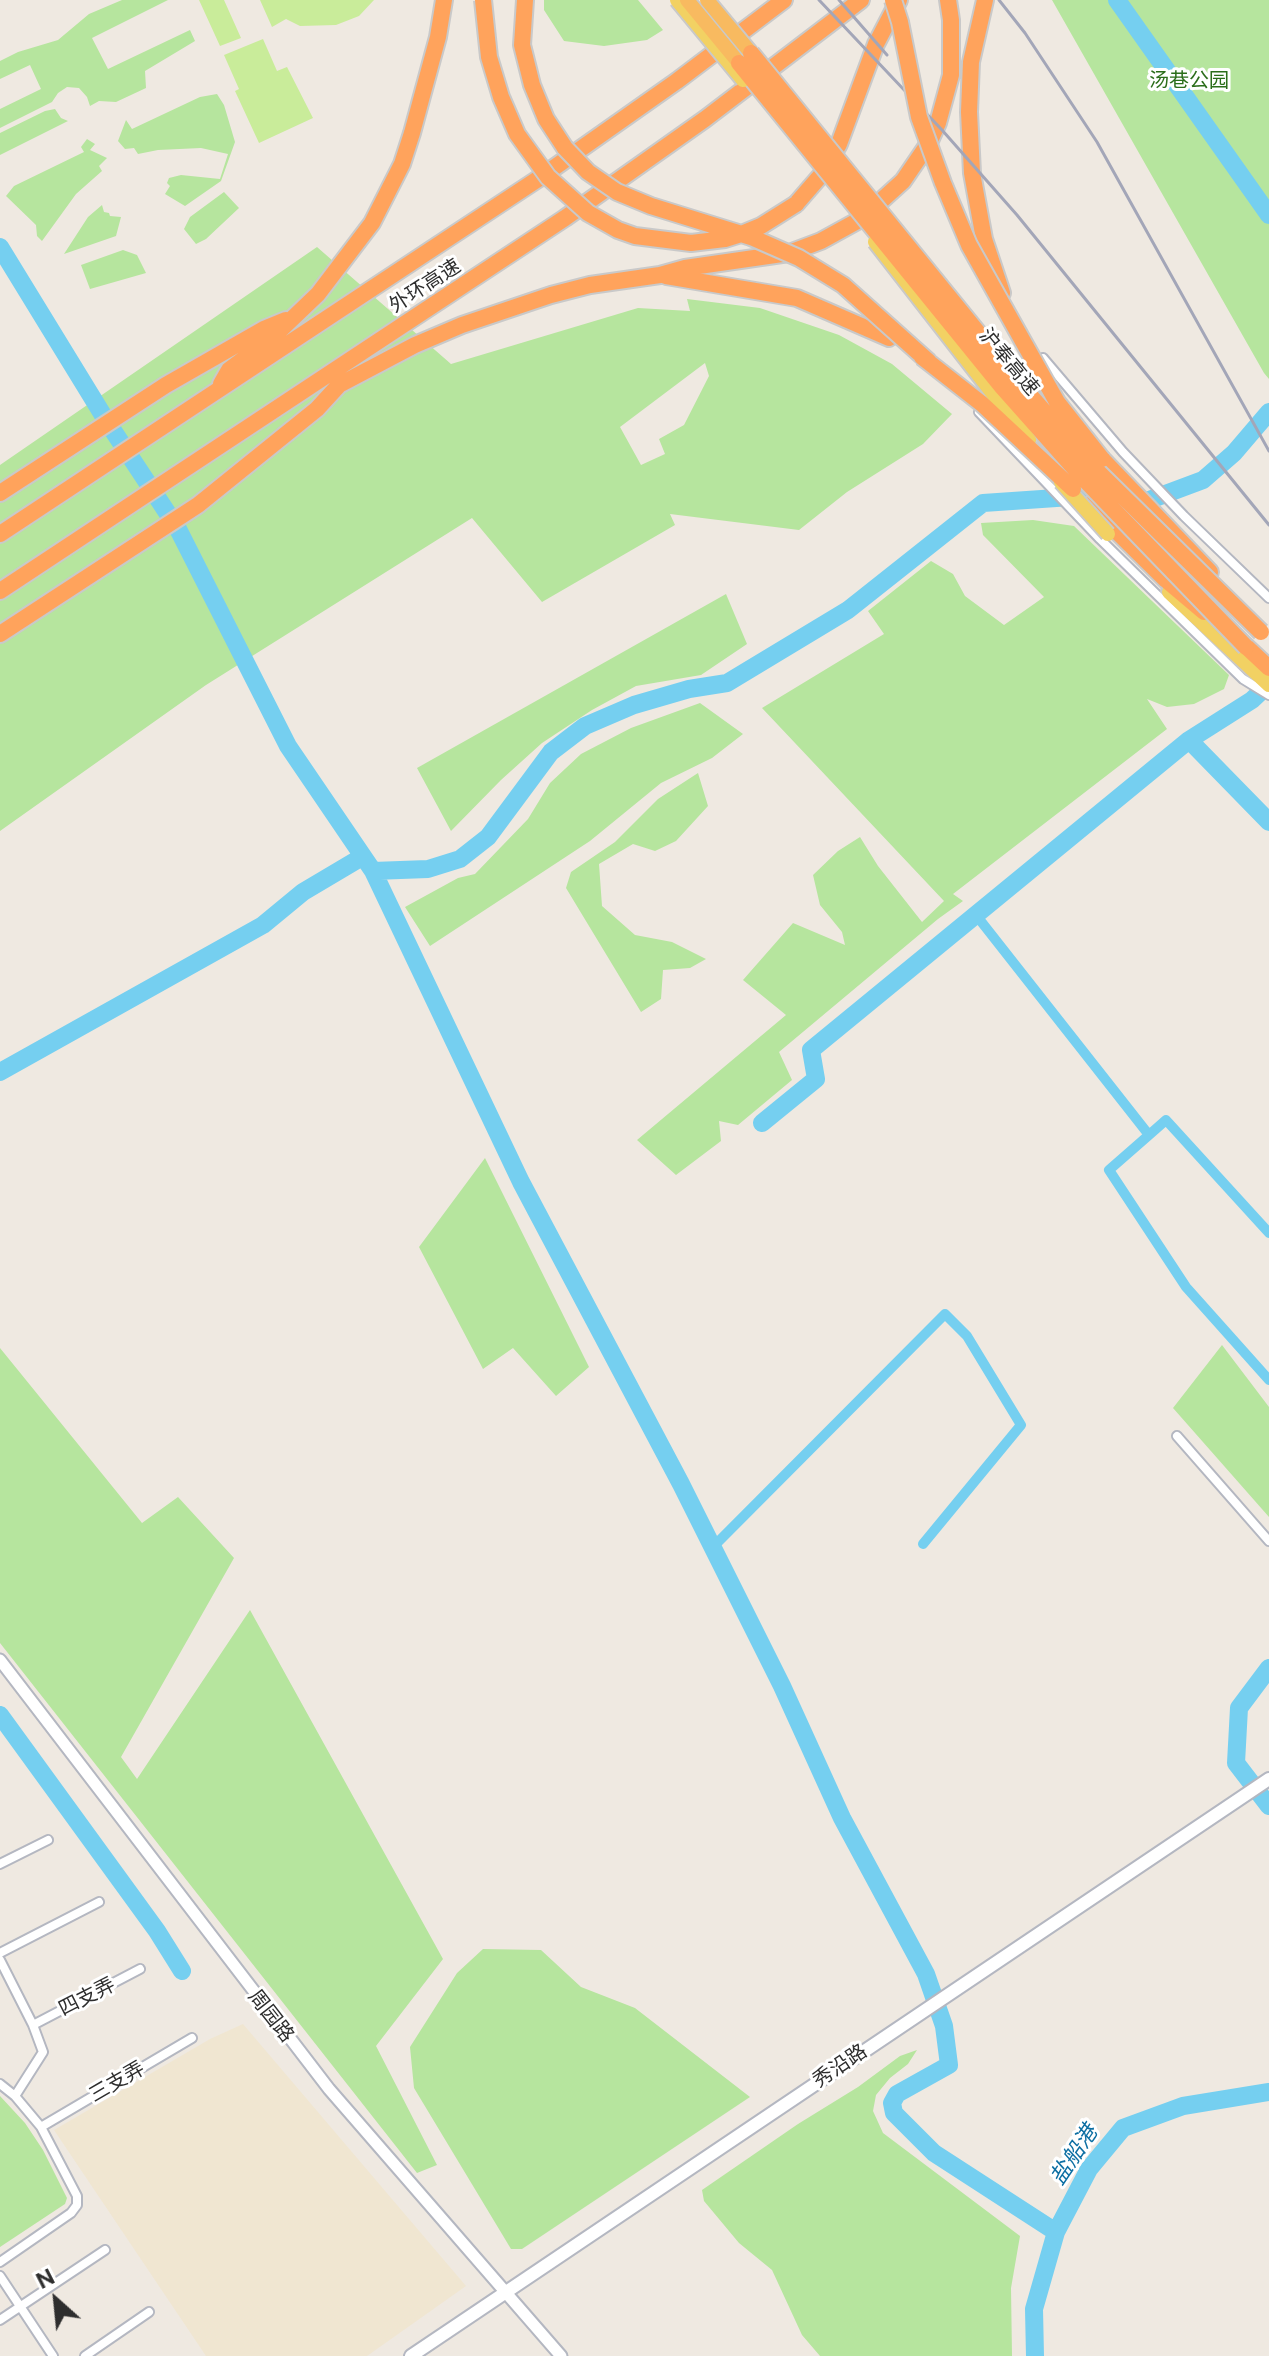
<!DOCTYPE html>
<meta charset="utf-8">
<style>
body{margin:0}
#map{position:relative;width:1269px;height:2356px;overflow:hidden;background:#efe9e1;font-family:"Public Sans",sans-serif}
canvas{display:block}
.north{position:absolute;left:16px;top:2260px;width:80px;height:80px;-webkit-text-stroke:6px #fff;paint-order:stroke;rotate:333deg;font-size:22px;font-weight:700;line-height:32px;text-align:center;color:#2e2e2e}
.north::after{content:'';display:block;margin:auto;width:28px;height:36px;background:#2e2e2e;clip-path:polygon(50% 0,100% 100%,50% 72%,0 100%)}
</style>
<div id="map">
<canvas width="1269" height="2356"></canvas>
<div class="north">N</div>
</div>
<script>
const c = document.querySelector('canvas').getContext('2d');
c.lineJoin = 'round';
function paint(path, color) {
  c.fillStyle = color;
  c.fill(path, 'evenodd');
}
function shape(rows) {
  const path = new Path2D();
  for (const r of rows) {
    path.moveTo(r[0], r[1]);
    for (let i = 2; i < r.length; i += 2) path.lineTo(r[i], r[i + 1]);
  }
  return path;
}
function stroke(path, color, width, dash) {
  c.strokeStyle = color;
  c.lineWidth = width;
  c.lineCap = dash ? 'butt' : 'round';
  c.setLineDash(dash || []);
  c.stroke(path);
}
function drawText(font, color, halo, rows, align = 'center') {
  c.font = font + ' "Public Sans","Noto Sans SC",sans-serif';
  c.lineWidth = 6;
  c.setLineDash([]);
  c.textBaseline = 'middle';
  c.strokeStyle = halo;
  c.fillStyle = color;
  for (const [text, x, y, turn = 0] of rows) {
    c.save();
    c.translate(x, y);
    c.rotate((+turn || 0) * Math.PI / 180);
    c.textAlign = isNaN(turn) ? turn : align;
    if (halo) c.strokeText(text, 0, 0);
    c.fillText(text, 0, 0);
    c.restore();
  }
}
const education = shape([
 [243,2024,466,2286,367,2356,206,2356,54,2130,210,2039]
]);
const green = shape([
 [122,0,168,0,92,38,108,69,190,30,195,41,145,71,146,88,116,102,99,101,90,106,87,97,79,88,67,87,58,93,52,102,0,128,0,109,41,89,30,65,0,79,0,61,18,52,58,40,89,14],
 [544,0,638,0,663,30,647,40,604,46,564,41,544,10],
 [1052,0,1269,0,1269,379,1264,373],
 [217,94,224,105,235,142,221,181,185,206,165,194,170,186,167,183,169,178,181,175,220,179,228,154,201,148,158,150,138,154,134,148,125,149,118,141,126,120,132,129,200,97],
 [55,109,61,118,68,121,0,155,0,133,45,111],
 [87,139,95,144,90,150,107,158,99,166,102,171,76,194,42,241,37,236,36,225,6,196,14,186,84,152,81,147],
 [224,192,239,208,206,239,196,244,184,229,190,217],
 [102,205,104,212,109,213,110,216,121,217,116,236,64,254,88,217],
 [317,247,451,364,638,308,690,311,687,299,760,308,839,335,892,364,952,414,923,444,847,492,799,530,670,514,675,525,542,602,472,518,206,685,0,831,0,465],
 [705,363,709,376,684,425,659,439,665,454,641,465,620,427],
 [123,250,137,255,146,273,90,289,81,265],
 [1033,520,1074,526,1229,675,1224,689,1194,704,1167,707,1147,699,1167,729,953,894,963,901,938,919,779,1052,792,1080,738,1125,719,1121,721,1141,676,1175,637,1140,786,1015,743,980,793,923,845,945,842,932,820,905,813,875,838,851,860,837,878,866,922,922,944,901,762,708,884,634,868,611,931,561,953,574,965,596,1004,625,1044,597,983,535,981,523],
 [726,594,747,644,701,675,636,686,592,710,542,743,501,780,451,831,417,768],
 [700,703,743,734,712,758,661,783,590,841,430,946,405,907,458,878,475,874,528,819,550,783,581,754,631,728],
 [698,773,708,806,676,841,655,851,633,844,599,864,602,906,635,935,672,942,706,959,690,968,663,970,661,999,641,1012,566,888,571,872,615,842,658,799],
 [485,1158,589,1367,556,1396,513,1348,483,1369,419,1247],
 [1222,1345,1269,1407,1269,1517,1173,1408],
 [0,1348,142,1523,178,1497,234,1558,121,1757,137,1779,250,1610,443,1959,376,2046,437,2165,417,2173,0,1643],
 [483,1949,541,1950,581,1987,635,2008,750,2097,522,2249,511,2249,414,2088,410,2047,457,1973],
 [917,2050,908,2064,890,2078,876,2095,873,2111,883,2133,1020,2236,1011,2288,1012,2356,820,2356,802,2335,772,2270,739,2243,704,2201,702,2190,798,2124,858,2087,900,2056],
 [0,2096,25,2123,43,2150,67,2198,65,2204,0,2247]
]);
const pitch = shape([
 [199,0,224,0,241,38,220,46],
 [260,0,374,0,359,16,336,25,300,26,286,19,272,27],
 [263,39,277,71,287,67,313,118,259,143,235,91,239,89,224,55]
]);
const canal = shape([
 [976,915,1149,1135,1109,1170,1186,1287,1269,1380],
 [1149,1135,1166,1120,1269,1233],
 [712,1548,945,1314,967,1336,1021,1425,923,1544]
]);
const river = shape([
 [1117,0,1269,215],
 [0,247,106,420,178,529,288,746,373,871,521,1182,681,1484,782,1686,842,1818,926,1974,944,2026,949,2065,897,2094,892,2103,894,2113,934,2153,1056,2232],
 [1130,505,1136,505,1203,480,1234,453,1269,412],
 [1189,740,1269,822],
 [373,871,428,869,460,859,488,837,551,752,585,726,634,705,689,689,727,683,848,610,983,503,1071,497,1081,499],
 [0,1072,263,925,303,892,362,857],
 [762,1123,816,1079,811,1050,1189,740,1252,700,1269,684],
 [1269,1668,1239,1708,1236,1763,1269,1806],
 [0,1715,157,1931,182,1971],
 [1035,2356,1034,2309,1056,2232,1089,2169,1123,2128,1183,2106,1269,2092]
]);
const minor = shape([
 [1008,370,1043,358,1123,452,1184,516,1269,598],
 [979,412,1100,539,1243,679,1269,695],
 [1177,1436,1269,1541],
 [0,1864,48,1840],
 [0,1953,99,1902],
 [0,1960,33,2025,43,2052,15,2096],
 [33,2025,140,1969],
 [0,2084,15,2096,41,2127,77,2196,77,2205,71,2213,0,2262],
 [41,2127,192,2038],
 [0,2276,53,2356],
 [0,2320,105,2250],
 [85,2356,149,2312]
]);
const tertiary = shape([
 [0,1660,329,2089,561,2356]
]);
const secondary = shape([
 [411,2356,1269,1779]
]);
const primary = shape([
 [1169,592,1269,685]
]);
const motorway = shape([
 [525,0,522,45,532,85,546,119,565,148],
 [985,0,971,62,969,112,972,173,984,239,1002,293],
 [796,204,822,174,839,144,876,44,899,0],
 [666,276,797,298,889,338],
 [221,384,229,370,272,338,318,294,372,223,402,164,412,133,438,37,444,0],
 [1102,459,1210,572],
 [0,493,166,385,264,329,286,320],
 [1090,505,1166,580,1204,612],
 [0,534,538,179,677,81,784,0],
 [0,591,565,218,705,119,861,0],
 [0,634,198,505,317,409,339,385,415,345,462,325,551,295,590,285,660,275,685,268,789,253,821,241,861,219,903,181,929,143,938,123,951,75,951,20,948,0],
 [1238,639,1269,668]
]);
const rail = shape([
 [819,0,942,130,1017,215,1269,525],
 [839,0,887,55],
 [999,0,1025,33,1097,142,1269,451]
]);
const primaryBridge = shape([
 [677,0,743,80],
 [875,242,1029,440],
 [1061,482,1108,534]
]);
const trunkBridge = shape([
 [687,0,739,63],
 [707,0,751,53]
]);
const motorwayBridge = shape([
 [483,0,489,57,501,97,517,134,548,177,588,213,618,230,635,236,691,243,725,239,744,233,761,226,796,204],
 [893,0,900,22,919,117,943,183,969,245,1057,402,1102,459],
 [751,53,1014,377,1092,466,1261,632],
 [739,63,1002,387,1082,477,1246,647],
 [565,148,588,172,617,192,651,206,751,237,799,258,843,285,929,362],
 [922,357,982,404,1073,489]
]);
const parkNames = [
 ["汤巷公园",1189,81]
];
const streetNames = [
 ["外环高速",425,286,-33],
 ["沪奉高速",1009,362,50],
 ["四支弄",87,1997,-27],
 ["周园路",271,2016,52],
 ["秀沿路",840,2066,-34],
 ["三支弄",117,2082,-30]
];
const waterNames = [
 ["盐船港",1074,2155,-56]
];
paint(education, '#f0e6d1');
paint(green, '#b6e59e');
paint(pitch, '#c9ec9a');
stroke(canal, '#75cff0', 10);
stroke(river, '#75cff0', 18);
stroke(minor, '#b4b7c1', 12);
stroke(tertiary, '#b4b7c1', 15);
stroke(secondary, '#b4b7c1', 16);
stroke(primary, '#c9c9c9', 18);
stroke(motorway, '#c9c9c9', 20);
stroke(minor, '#fff', 8);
stroke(tertiary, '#fff', 11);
stroke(secondary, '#fff', 12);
stroke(primary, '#f2d163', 14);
stroke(motorway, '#ffa35c', 16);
stroke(rail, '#a3a6b8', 3);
stroke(primaryBridge, '#c9c9c9', 18, []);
stroke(trunkBridge, '#c9c9c9', 18, []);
stroke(motorwayBridge, '#c9c9c9', 20, []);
stroke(primaryBridge, '#f2d163', 14);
stroke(trunkBridge, '#f8ba60', 14);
stroke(motorwayBridge, '#ffa35c', 16);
drawText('20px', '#2c6e1b', '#fff', parkNames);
drawText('20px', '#2e2e2e', '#fff', streetNames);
drawText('italic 22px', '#0d6fa3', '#fff', waterNames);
</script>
